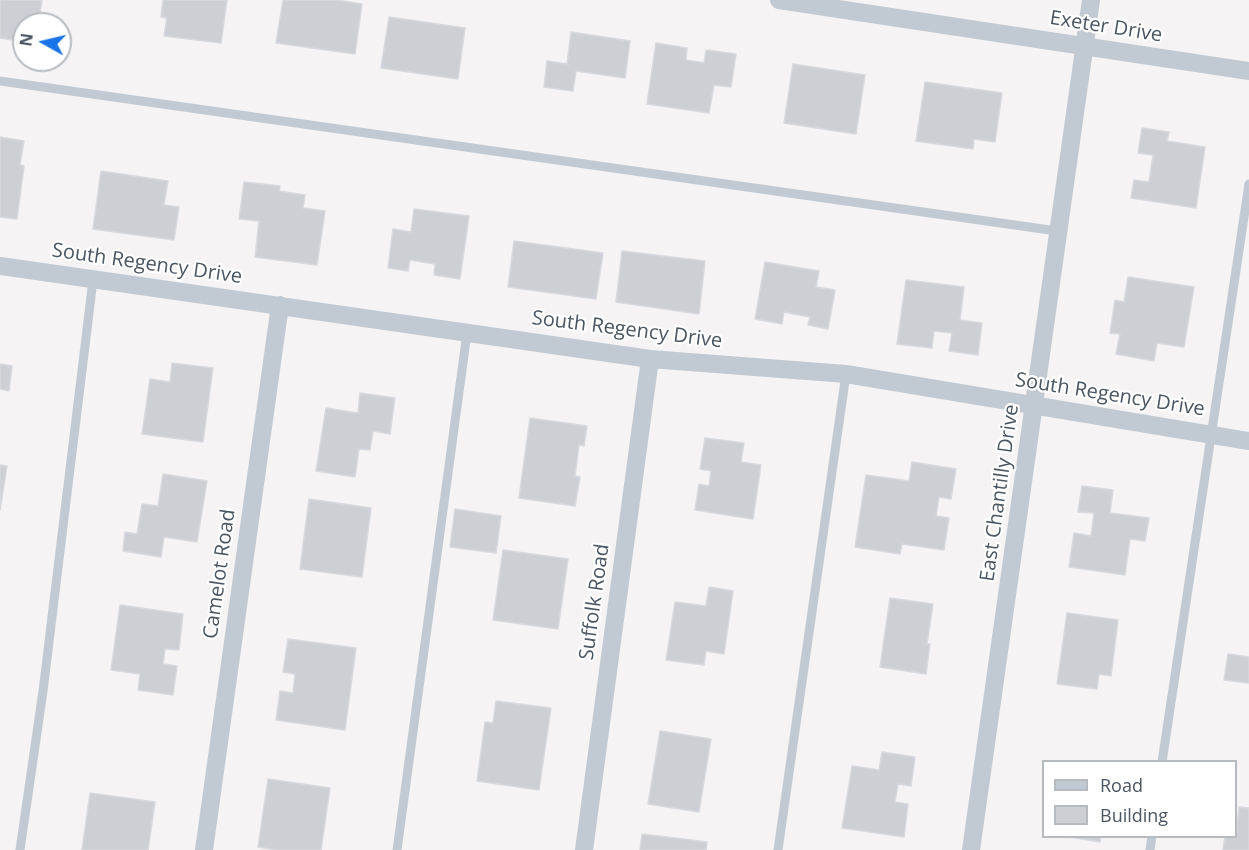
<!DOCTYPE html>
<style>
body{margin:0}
#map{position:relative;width:1249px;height:850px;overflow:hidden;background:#f5f3f3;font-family:"Open Sans",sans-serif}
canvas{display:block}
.legend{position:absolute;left:1042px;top:760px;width:195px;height:78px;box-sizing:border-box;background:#fff;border:2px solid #b7bbc0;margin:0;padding:8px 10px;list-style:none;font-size:18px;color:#4a5661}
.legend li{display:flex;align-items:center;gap:12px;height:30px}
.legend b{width:30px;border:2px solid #b7bbc0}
.north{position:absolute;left:12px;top:12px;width:60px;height:60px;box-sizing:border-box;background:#fff;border:2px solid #b7bbc0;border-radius:50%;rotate:278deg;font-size:16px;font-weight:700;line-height:24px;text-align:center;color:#4a5661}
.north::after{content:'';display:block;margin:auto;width:21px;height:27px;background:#1a73e8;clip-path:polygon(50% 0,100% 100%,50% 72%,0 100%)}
</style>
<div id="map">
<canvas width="1249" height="850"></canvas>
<ul class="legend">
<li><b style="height:8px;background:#c1cad2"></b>Road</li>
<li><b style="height:16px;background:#cdcfd5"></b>Building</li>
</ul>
<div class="north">N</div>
</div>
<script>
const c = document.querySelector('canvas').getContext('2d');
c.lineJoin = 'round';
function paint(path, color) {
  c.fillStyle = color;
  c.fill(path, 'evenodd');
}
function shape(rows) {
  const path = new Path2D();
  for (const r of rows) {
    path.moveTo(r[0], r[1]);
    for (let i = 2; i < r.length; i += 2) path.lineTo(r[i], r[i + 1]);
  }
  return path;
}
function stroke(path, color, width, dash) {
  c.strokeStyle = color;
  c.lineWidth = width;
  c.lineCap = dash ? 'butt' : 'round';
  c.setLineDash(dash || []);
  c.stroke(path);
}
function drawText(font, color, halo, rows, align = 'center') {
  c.font = font + ' "Open Sans",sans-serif';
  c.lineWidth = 4.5;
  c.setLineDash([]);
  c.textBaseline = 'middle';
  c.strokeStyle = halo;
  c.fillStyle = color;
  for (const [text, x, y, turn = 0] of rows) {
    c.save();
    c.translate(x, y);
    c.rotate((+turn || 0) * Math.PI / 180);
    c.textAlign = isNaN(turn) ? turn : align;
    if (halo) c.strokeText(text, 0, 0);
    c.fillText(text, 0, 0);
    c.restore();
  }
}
const building = shape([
 [0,0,42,0,39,19,30,18,29,24,24,24,24,42,0,38,0,0],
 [163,0,227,0,221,43,164,36,167,18,161,17,163,0],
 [283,0,336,0,362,4,355,54,276,43,283,0],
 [389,17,465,28,458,79,381,68,389,17],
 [571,32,630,41,625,78,576,71,573,91,544,87,547,61,567,64,571,32],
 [656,43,687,48,686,60,704,63,706,50,736,54,731,87,714,85,709,113,647,104,656,43],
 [793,64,865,75,856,134,784,123,793,64],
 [925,82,1002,93,995,142,974,139,973,149,916,141,925,82],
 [1142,128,1169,132,1167,141,1205,147,1196,208,1131,198,1134,180,1149,182,1153,155,1138,153,1142,128],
 [0,137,24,141,20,165,24,166,17,219,0,217,0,137],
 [101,171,168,181,164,205,179,207,174,240,93,229,101,171],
 [244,182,280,186,279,191,305,195,303,208,325,211,317,265,255,257,259,221,239,219,244,182],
 [414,209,469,216,460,279,434,275,435,264,410,260,408,271,388,268,393,229,411,232,414,209],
 [514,241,603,253,596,299,508,287,514,241],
 [622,251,705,261,699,314,616,302,622,251],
 [765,262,819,271,816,287,835,290,828,329,808,325,810,317,784,312,782,324,755,319,765,262],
 [1128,277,1194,287,1184,347,1157,343,1154,361,1116,354,1120,334,1110,333,1115,300,1124,302,1128,277],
 [906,280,964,287,960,320,982,323,978,355,949,351,952,333,934,331,932,348,897,344,906,280],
 [172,363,213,368,203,442,142,434,150,379,170,382,172,363],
 [0,364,12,366,9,391,0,389,0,364],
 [360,393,395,398,390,434,373,431,370,450,359,449,355,477,316,471,326,408,358,413,360,393],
 [530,418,587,426,584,446,579,445,575,476,580,477,575,506,519,498,530,418],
 [705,438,744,443,741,462,761,465,753,519,695,510,699,484,709,486,711,471,700,469,705,438],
 [912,462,956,469,951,499,939,497,936,516,949,518,944,550,902,544,900,554,855,547,866,475,909,481,912,462],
 [0,465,7,466,0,510,0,465],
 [163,474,207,481,197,542,164,537,161,557,123,551,125,532,137,534,142,504,158,506,163,474],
 [1082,486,1113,490,1110,513,1149,518,1145,541,1130,539,1125,575,1069,567,1074,533,1091,536,1094,513,1078,512,1082,486],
 [309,499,371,508,362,577,300,569,309,499],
 [455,509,501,516,496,553,450,547,455,509],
 [503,550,568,559,558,629,493,620,503,550],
 [709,587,733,591,724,654,706,651,704,665,666,660,675,602,706,606,709,587],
 [890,598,933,604,927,644,930,644,926,674,880,667,890,598],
 [120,605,183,614,179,650,165,649,163,664,177,666,173,695,138,690,140,674,111,670,120,605],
 [1067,613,1118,620,1111,676,1099,674,1097,689,1057,684,1067,613],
 [288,639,356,648,345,730,276,720,280,691,293,693,295,674,283,672,288,639],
 [1228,654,1249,657,1249,683,1224,680,1228,654],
 [496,701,551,708,539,790,477,781,485,722,493,723,496,701],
 [660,731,711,739,699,812,648,804,660,731],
 [882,752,915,757,911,786,898,784,895,802,908,804,904,837,842,828,852,766,879,770,882,752],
 [268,779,330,788,321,850,276,850,258,847,268,779],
 [90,793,155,802,148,850,82,850,90,793],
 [1239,807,1249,808,1249,850,1223,850,1225,836,1236,836,1239,807],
 [642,834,707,842,706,850,640,850,642,834],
 [1064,836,1101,836,1100,842,1064,836]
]);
const service = shape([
 [0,81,1057,231],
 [1162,762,1249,184],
 [20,850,43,691,93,280],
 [397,850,467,333],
 [778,850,846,374],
 [1150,850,1152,836]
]);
const minor = shape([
 [779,0,1249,71],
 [0,266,650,359,846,374,1249,441],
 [204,850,280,305],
 [584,850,650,359],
 [971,850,1091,0]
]);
const streetNames = [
 ["Exeter Drive",1106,27,9],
 ["South Regency Drive",147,264,8],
 ["South Regency Drive",627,330,7],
 ["South Regency Drive",1110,395,9],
 ["East Chantilly Drive",1000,493,-82],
 ["Camelot Road",220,574,-82],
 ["Suffolk Road",595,602,-82]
];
paint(building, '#cdcfd5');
stroke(building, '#d7d9de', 1.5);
stroke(service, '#c1cad2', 9);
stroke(minor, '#c1cad2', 18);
drawText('20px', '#4a5661', '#fff', streetNames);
</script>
